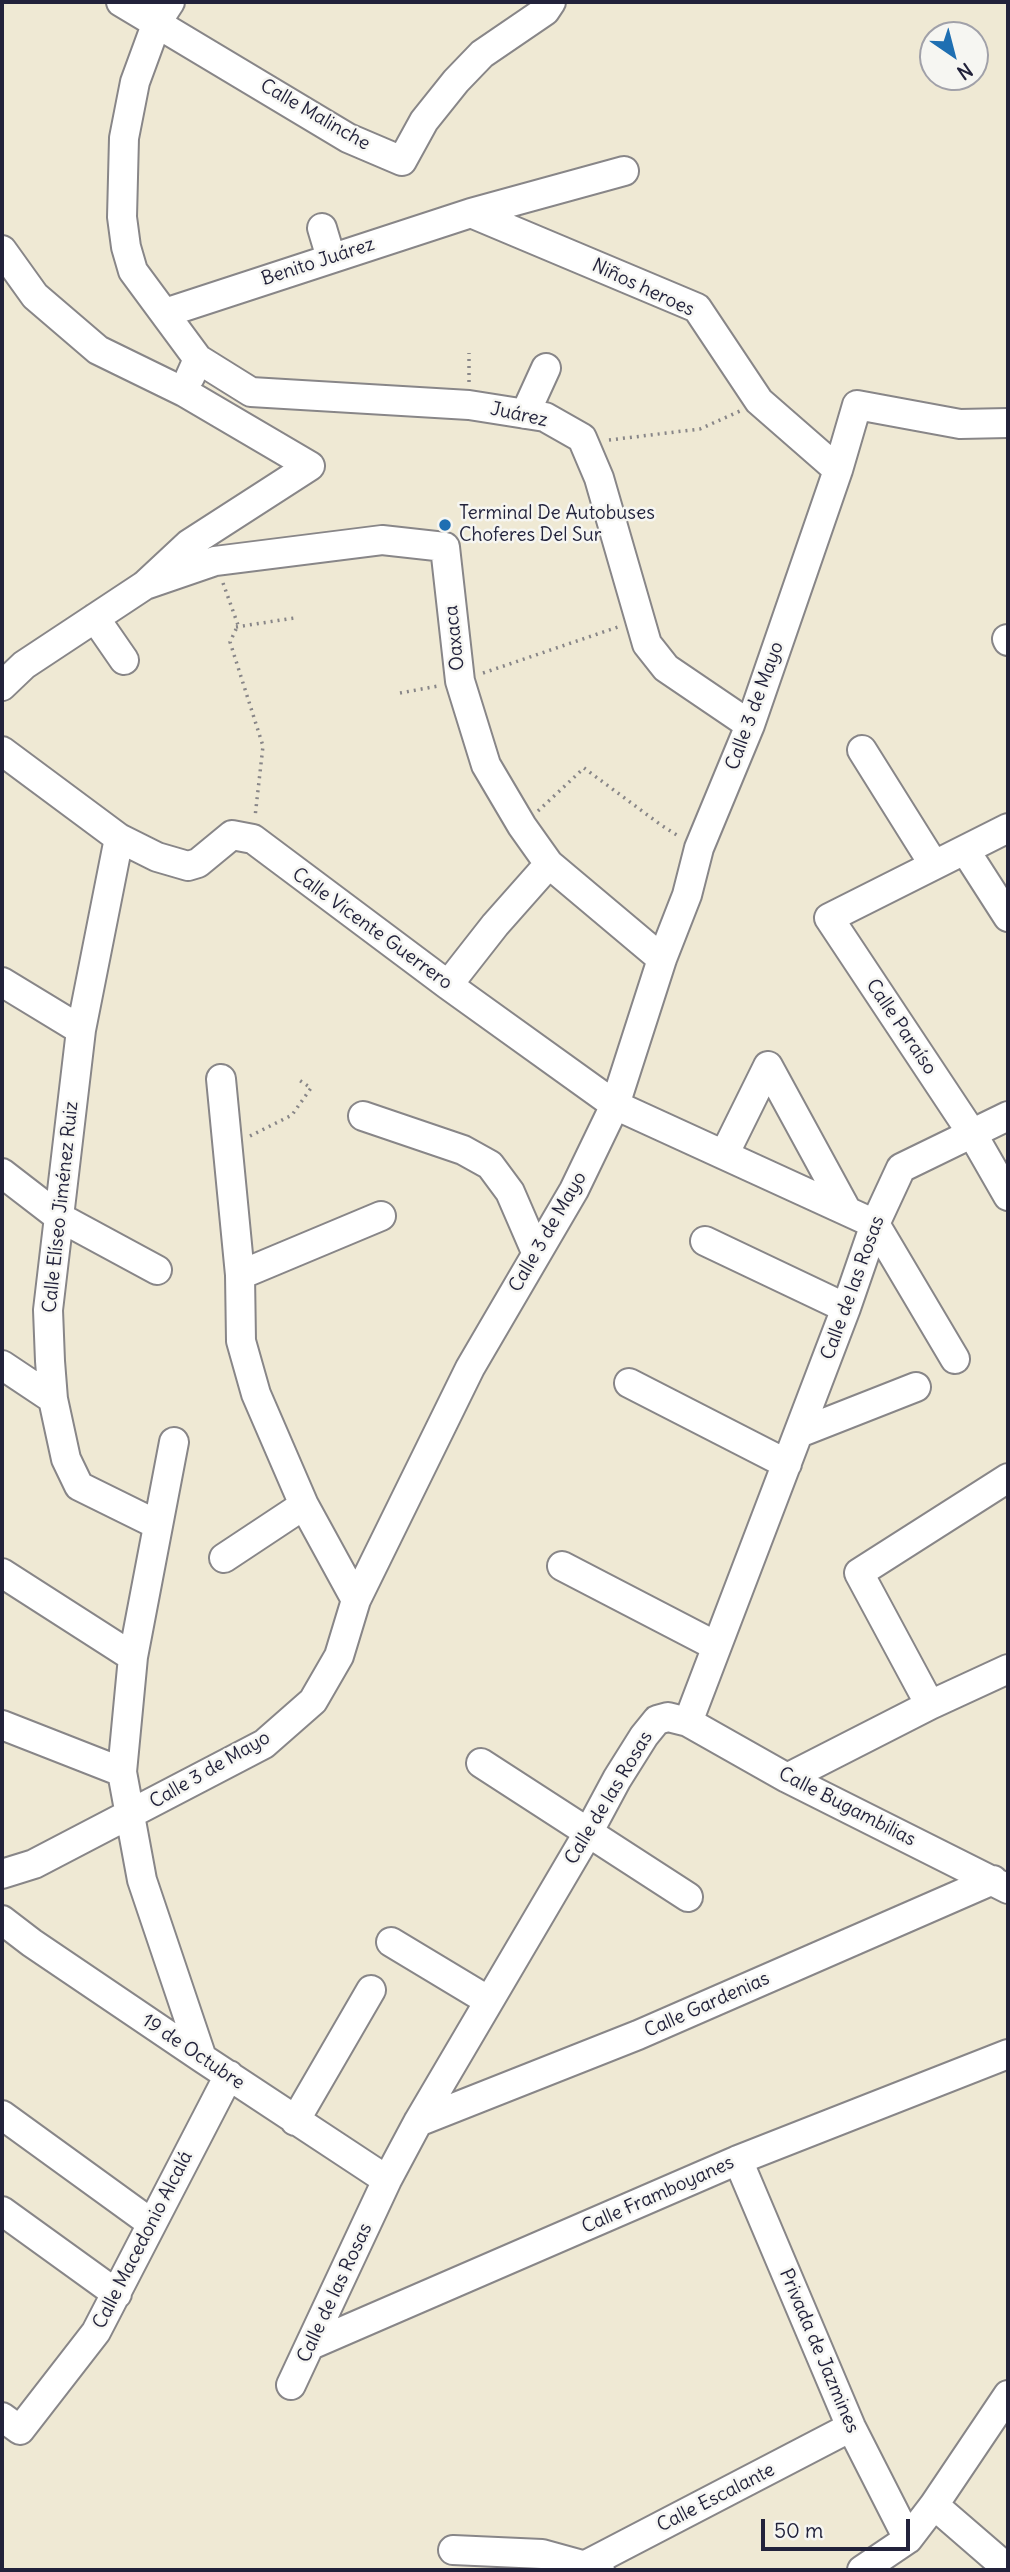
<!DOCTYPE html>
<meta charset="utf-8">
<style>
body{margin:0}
#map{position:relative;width:1010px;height:2572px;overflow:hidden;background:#efe9d4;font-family:Delius,sans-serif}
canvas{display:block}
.frame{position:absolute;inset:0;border:4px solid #22223b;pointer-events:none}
.north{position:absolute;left:919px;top:21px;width:70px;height:70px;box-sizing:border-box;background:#f6f6f2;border:2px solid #a1a1a9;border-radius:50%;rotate:145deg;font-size:19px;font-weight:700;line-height:28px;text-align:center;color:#22223b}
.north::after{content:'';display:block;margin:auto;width:24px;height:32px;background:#1f6fb2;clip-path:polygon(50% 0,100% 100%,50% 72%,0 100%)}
.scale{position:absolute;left:761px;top:2519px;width:149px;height:32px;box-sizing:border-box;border:4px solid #22223b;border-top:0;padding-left:9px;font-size:21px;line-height:24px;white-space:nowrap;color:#22223b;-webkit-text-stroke:5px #f6f6f2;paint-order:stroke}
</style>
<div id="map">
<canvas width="1010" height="2572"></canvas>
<div class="frame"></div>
<div class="north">N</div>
<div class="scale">50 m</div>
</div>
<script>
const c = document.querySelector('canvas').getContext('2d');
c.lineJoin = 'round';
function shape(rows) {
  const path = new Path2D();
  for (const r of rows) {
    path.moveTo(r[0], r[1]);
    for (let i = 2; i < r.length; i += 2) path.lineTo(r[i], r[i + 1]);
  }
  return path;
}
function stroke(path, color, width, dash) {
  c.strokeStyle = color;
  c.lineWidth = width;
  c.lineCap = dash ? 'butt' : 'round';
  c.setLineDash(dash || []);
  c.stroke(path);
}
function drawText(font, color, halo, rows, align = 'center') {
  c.font = font + ' Delius,sans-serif';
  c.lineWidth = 5;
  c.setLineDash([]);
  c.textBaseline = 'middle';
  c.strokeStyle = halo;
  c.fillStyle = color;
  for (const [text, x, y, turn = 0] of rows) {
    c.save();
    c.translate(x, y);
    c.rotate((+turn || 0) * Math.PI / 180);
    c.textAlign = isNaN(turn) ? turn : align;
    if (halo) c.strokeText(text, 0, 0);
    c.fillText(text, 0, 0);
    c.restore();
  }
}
const path = shape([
 [469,382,469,353],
 [609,440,700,429,740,411],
 [223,583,238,625,230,642,263,746,255,817],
 [236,627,294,618],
 [483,673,618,627],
 [400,693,438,686],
 [538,811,584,768,661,825,680,837],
 [250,1136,292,1115,311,1088,299,1080]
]);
const minor = shape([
 [121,2,348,138,402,161,424,121,456,81,482,54,545,11,551,2],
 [170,2,157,22,135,82,124,138,122,217,126,247,133,271,198,359,190,377],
 [471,213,697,308,759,401,838,470],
 [322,228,331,258],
 [2,250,35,296,98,350,184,392,310,466,189,544,145,585,24,665,2,686],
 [165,313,471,213,624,171],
 [198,359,251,392,469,405,545,417,582,438,599,478,647,644,666,668,750,725],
 [525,414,546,368],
 [145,585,215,561,382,540,445,547,460,681,486,765,522,826,549,864,662,959],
 [95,618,124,660],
 [1007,639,1008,641],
 [862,750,934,865],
 [2,751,119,838,157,857,188,866,198,863,232,835,253,839,448,985,615,1105,875,1224,955,1359],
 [1008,828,829,918,973,1135,1008,1196],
 [119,838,81,1030,48,1310,50,1361,53,1399,66,1459,79,1486,158,1525],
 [965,850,1008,917],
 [2,982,81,1030],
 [448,985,495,925,549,864],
 [768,1066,847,1211],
 [221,1079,240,1275,241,1341,256,1394,304,1505,356,1600],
 [363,1116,463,1150,490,1165,510,1192,536,1252],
 [724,1155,768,1066],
 [2,1173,59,1217,157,1270],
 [705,1241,846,1308],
 [240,1275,381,1216],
 [2,1365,53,1399],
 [629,1383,787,1464],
 [799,1433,916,1387],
 [174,1442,133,1657,122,1772,142,1880,202,2058],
 [224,1558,304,1505],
 [562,1566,716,1646],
 [2,1573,133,1657],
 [930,1705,859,1573,1008,1478],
 [688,1722,846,1308,875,1224,901,1168,1008,1116],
 [2,1725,122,1772],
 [481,1763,688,1897],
 [787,1778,930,1705,1008,1669],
 [2,1874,34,1864,264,1744,313,1701,339,1656,356,1600,470,1368,574,1190,615,1105,662,959,687,895,699,848,750,725,838,470,857,405,960,424,1008,423],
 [2,1920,32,1943,202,2058,387,2180],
 [391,1942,489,2001],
 [2,2115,151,2223],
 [295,2121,371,1990],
 [418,2122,638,2035,993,1880],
 [738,2160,851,2427,908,2539],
 [2,2211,117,2294],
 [311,2345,738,2160,1008,2054],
 [291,2385,387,2180,418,2122,588,1833,617,1779,644,1736,657,1720,668,1717,688,1722,787,1778,1008,1889],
 [2,2417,20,2430,96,2332,229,2075],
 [934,2505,1008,2569],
 [453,2550,542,2554,600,2570],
 [581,2570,586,2565,851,2427],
 [862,2570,908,2539,934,2505,1008,2395]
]);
const markers = [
 [445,525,7,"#1f6fb2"]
];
const streetNames = [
 ["Calle Malinche",315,115,30],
 ["Benito Juárez",318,262,-18],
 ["Niños heroes",643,288,25],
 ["Juárez",519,415,12],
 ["Oaxaca",455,638,-96],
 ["Calle 3 de Mayo",755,706,-70],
 ["Calle Vicente Guerrero",372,929,36],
 ["Calle Paraíso",901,1027,56],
 ["Calle Elíseo Jiménez Ruiz",61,1207,-84],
 ["Calle 3 de Mayo",548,1232,-60],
 ["Calle de las Rosas",853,1288,-70],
 ["Calle 3 de Mayo",210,1770,-30],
 ["Calle de las Rosas",609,1798,-59],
 ["Calle Bugambilias",847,1807,27],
 ["Calle Gardenias",707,2005,-24],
 ["19 de Octubre",193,2052,34],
 ["Calle Framboyanes",658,2195,-24],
 ["Calle Macedonio Alcalá",143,2240,-63],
 ["Calle de las Rosas",335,2293,-65],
 ["Privada de Jazmines",819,2351,67],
 ["Calle Escalante",716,2498,-27]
];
const poiNames = [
 ["Terminal De Autobuses",459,514],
 ["Choferes Del Sur",459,536]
];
stroke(minor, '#888688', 32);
stroke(path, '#888688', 3.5, [2, 5]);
stroke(minor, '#fff', 28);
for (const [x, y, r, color] of markers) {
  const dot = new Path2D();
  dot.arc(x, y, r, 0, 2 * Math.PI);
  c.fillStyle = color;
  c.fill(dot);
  stroke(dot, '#f6f6f2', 2.5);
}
drawText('19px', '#22223b', '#f6f6f2', streetNames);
drawText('19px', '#22223b', '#f6f6f2', poiNames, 'left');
</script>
